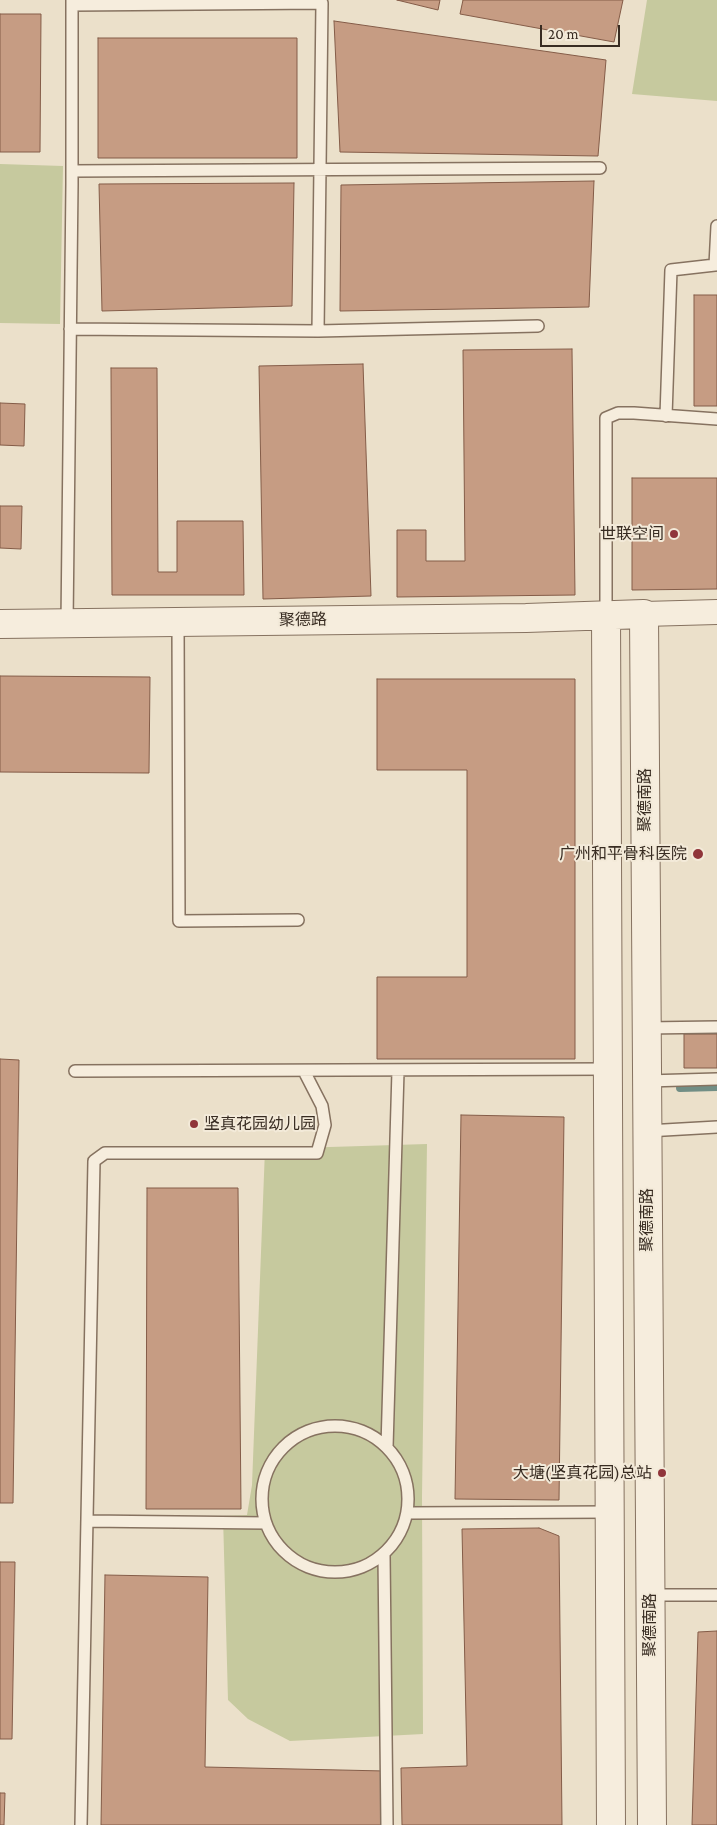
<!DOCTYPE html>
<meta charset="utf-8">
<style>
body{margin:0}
#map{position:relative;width:717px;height:1825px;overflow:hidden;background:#ebe0ca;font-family:"Crimson Pro",serif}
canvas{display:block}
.scale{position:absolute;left:540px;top:25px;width:80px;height:22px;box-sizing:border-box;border:2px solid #382c22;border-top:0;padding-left:6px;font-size:15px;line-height:18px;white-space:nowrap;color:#382c22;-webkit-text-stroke:4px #f3ead9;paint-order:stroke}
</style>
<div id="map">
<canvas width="717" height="1825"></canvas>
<div class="scale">20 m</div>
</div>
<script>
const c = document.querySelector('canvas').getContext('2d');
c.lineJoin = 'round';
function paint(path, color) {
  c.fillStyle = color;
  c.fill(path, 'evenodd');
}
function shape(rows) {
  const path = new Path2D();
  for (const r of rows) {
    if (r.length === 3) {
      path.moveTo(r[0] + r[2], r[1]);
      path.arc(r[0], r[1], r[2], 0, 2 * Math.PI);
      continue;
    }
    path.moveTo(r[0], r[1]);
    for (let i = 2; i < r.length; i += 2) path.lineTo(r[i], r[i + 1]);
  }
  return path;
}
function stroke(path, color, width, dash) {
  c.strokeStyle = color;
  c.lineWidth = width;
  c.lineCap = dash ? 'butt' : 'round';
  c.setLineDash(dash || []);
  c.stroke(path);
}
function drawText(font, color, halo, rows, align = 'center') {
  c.font = font + ' "Crimson Pro","Noto Sans SC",serif';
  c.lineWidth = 4;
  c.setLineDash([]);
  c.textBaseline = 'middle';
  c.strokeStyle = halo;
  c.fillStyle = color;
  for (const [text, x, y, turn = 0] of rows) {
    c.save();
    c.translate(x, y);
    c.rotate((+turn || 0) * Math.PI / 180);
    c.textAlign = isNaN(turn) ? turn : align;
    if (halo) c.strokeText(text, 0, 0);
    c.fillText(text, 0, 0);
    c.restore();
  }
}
const green = shape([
 [647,0,717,0,717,101,632,94],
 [0,164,63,166,60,324,0,323],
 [427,1144,422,1496,423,1734,290,1741,248,1719,228,1700,223,1516,247,1515,252,1485,265,1149]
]);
const stream = shape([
 [680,1088,717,1087]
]);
const building = shape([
 [397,0,440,0,438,10,397,0],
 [463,0,623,0,614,42,460,14,463,0],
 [0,14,41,14,40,152,0,152,0,14],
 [334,21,606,60,598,156,340,152,334,21],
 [98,38,297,38,297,158,98,158,98,38],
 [594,181,589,307,340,311,341,185,594,181],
 [294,183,292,306,102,311,99,184,294,183],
 [694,295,717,295,717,406,694,406,694,295],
 [572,349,575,595,397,597,397,530,426,530,426,561,465,561,463,350,572,349],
 [363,364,371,596,263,599,259,366,363,364],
 [111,368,157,368,158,572,177,572,177,521,243,521,244,595,112,595,111,368],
 [0,403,25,404,24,446,0,445,0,403],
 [632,478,717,478,717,589,632,590,632,478],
 [0,506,22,506,21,549,0,548,0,506],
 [0,676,150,677,149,773,0,772,0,676],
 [377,679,575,679,575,1059,377,1059,377,977,467,977,467,770,377,770,377,679],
 [684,1034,717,1034,717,1068,684,1068,684,1034],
 [0,1059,19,1060,13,1503,0,1503,0,1059],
 [461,1115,564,1117,559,1500,455,1499,461,1115],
 [147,1188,238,1188,241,1509,146,1509,147,1188],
 [539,1528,559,1536,562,1825,402,1825,401,1768,467,1766,462,1529,539,1528],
 [0,1562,15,1562,12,1739,0,1739,0,1562],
 [105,1575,208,1577,205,1767,385,1771,384,1825,101,1825,105,1575],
 [717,1631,717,1825,692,1825,698,1632,717,1631],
 [0,1793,5,1793,4,1825,0,1825,0,1793]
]);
const service = shape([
 [72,5,322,3,318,331],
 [72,171,600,168],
 [70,329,318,331,538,326],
 [666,416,671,270,715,265,717,226],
 [606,615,606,418,618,413,634,413,717,419],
 [178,622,179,921,298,920],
 [67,623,72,184,72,0],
 [646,1028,717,1027],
 [75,1071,609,1069],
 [647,1081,717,1079],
 [647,1131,717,1127],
 [335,1499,73],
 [387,1447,398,1071],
 [408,1513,610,1512],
 [87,1521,266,1523],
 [384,1555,387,1825],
 [650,1595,717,1595],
 [81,1825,94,1161,105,1153,317,1153,325,1125,322,1106,304,1071]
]);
const minor = shape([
 [644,614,717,612]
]);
const tertiary = shape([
 [606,615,611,1825],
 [0,624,526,618,644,614,652,1825]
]);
const markers = [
 [674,534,5,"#90353a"],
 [698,854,6,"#90353a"],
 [194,1124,5,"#90353a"],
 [662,1473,5,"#90353a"]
];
const poiNames = [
 ["世联空间",664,534],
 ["广州和平骨科医院",687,854],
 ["坚真花园幼儿园",204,1124,"left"],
 ["大塘(坚真花园)总站",652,1473]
];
const streetNames = [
 ["聚德路",303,620,-1],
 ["聚德南路",645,800,-90],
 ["聚德南路",647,1220,-90],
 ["聚德南路",650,1625,-90]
];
paint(green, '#c6c99e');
stroke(stream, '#718e85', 8);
paint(building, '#c69c83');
stroke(building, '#845c48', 1);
stroke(service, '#867260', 14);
stroke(minor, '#867260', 26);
stroke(tertiary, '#867260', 30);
stroke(service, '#f6eddd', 11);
stroke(minor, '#f6eddd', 24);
stroke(tertiary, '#f6eddd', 28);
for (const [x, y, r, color] of markers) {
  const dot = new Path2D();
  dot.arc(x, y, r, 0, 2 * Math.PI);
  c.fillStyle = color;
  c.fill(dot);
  stroke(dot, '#f3ead9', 2);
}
drawText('16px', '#382c22', '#f3ead9', poiNames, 'right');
drawText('16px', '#382c22', '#f3ead9', streetNames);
</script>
